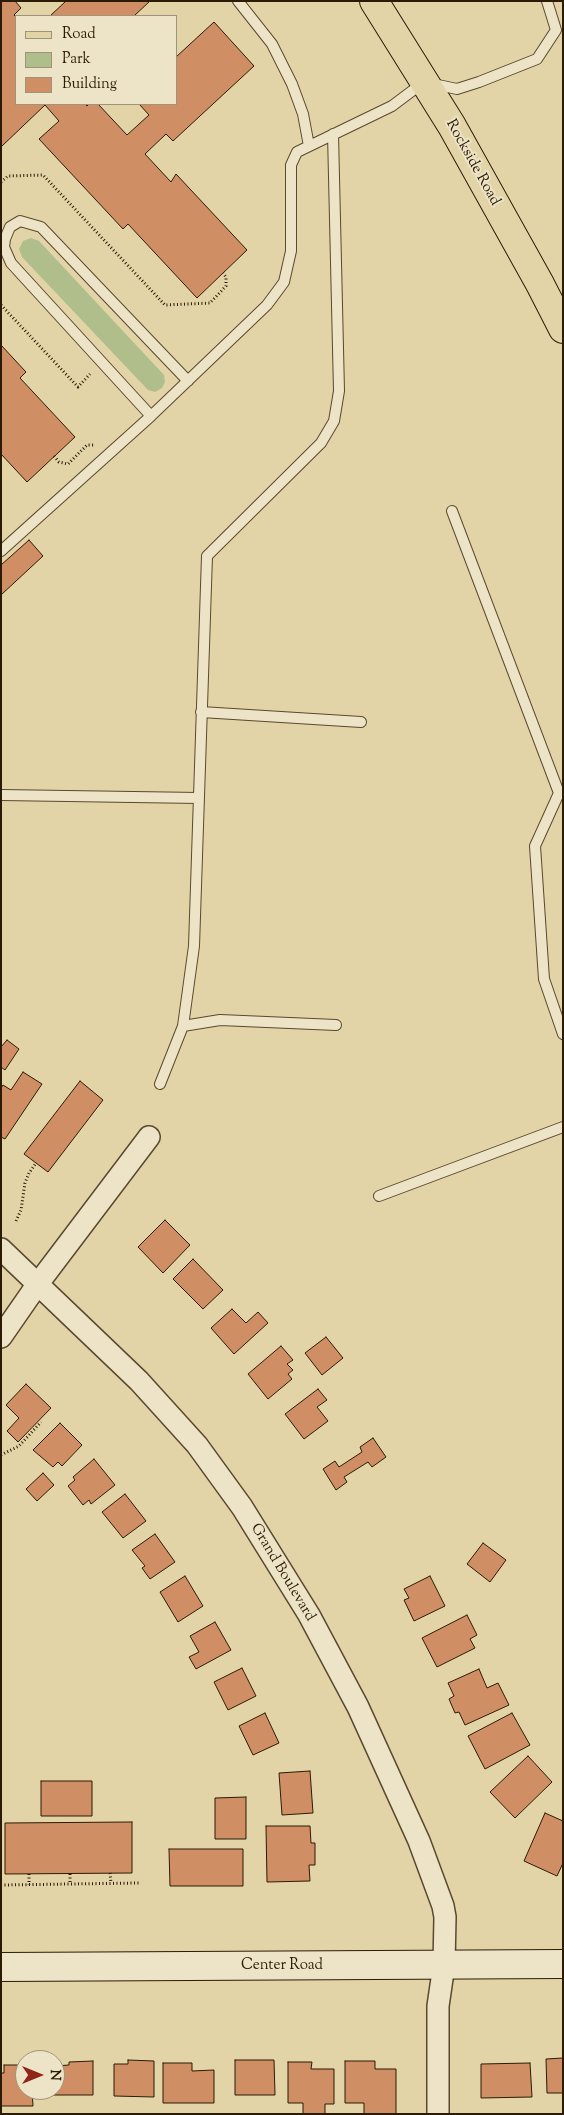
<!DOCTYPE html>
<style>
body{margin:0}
#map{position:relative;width:564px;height:2115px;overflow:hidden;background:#e3d4a8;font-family:"Sorts Mill Goudy",serif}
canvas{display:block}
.frame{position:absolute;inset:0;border:2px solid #2b1b05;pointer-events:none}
.legend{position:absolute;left:15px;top:15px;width:162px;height:90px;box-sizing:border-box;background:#ede3c6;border:1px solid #9f9379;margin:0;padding:6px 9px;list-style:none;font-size:15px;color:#2b1b05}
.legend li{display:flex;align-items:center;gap:10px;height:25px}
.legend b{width:25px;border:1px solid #9f9379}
.north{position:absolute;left:15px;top:2050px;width:50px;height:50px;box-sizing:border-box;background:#ede3c6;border:1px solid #9f9379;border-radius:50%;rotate:90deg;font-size:14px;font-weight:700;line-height:20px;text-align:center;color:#2b1b05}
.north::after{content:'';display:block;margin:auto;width:18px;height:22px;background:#8f2418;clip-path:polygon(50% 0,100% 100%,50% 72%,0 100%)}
</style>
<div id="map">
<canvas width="564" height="2115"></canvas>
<div class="frame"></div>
<ul class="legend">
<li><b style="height:6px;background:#e3d4a8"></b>Road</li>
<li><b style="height:14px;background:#afbe8b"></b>Park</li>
<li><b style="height:14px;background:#cf8e63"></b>Building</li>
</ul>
<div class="north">N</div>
</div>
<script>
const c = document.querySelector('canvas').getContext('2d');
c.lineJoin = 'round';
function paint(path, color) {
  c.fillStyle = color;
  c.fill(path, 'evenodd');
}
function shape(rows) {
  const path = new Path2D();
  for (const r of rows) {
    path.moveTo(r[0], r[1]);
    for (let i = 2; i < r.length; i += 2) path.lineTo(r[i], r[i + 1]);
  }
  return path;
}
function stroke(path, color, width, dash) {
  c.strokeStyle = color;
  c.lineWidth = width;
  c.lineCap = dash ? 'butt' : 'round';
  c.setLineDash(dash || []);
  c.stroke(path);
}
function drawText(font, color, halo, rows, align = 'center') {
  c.font = font + ' "Sorts Mill Goudy",serif';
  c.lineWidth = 4;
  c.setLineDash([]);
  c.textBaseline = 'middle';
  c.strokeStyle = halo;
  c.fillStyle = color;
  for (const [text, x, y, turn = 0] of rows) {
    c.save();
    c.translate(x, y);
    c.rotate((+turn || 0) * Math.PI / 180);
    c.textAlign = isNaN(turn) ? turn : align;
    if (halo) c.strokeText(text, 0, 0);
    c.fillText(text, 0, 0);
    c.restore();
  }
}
const green = shape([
 [31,238,39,241,164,375,165,382,162,388,155,392,148,390,22,257,19,249,23,241]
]);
const building = shape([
 [1,1,15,1,21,8,14,15,16,17,16,104,85,104,87,106,89,104,98,104,127,135,149,115,139,104,176,104,176,57,214,22,254,66,173,141,166,134,145,154,171,182,176,174,247,250,197,298,128,224,123,229,39,139,59,121,45,105,1,147,1,1],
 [66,1,150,1,134,16,50,16,66,1],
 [1,345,26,372,20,378,75,437,27,482,1,454,1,345],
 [29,540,43,556,1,595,1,565,29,540],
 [7,1040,19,1049,5,1070,1,1067,1,1047,7,1040],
 [23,1072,42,1084,5,1139,1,1137,1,1088,3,1085,11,1090,23,1072],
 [80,1081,103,1100,48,1172,24,1154,80,1081],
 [165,1220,190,1245,163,1273,138,1247,165,1220],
 [193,1259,223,1290,203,1309,173,1279,193,1259],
 [232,1309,246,1323,258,1312,268,1323,234,1354,211,1328,232,1309],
 [326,1337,343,1358,322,1375,305,1353,326,1337],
 [281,1346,293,1360,287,1364,293,1370,288,1374,292,1379,268,1399,248,1374,281,1346],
 [26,1384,51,1408,18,1442,7,1431,19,1418,6,1405,26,1384],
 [318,1389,327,1400,317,1407,328,1421,304,1439,285,1414,318,1389],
 [60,1423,82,1445,62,1466,58,1462,53,1467,33,1450,60,1423],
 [373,1438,386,1457,372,1467,368,1462,344,1477,347,1482,336,1490,323,1469,335,1461,339,1467,362,1452,360,1447,373,1438],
 [94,1459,115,1485,91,1504,89,1500,83,1505,68,1486,75,1480,73,1477,94,1459],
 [43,1473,54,1485,37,1501,26,1489,43,1473],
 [125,1494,146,1521,123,1538,102,1512,125,1494],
 [155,1534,175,1562,150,1579,142,1568,145,1566,132,1550,155,1534],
 [483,1543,506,1560,490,1582,467,1564,483,1543],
 [185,1576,203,1606,178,1622,160,1592,185,1576],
 [430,1576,445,1606,414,1621,404,1600,409,1598,404,1589,430,1576],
 [467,1615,477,1635,470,1639,475,1648,437,1667,422,1638,467,1615],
 [215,1622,231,1650,196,1669,189,1657,199,1652,190,1636,215,1622],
 [242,1668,256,1696,228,1710,214,1682,242,1668],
 [479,1669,487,1688,498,1683,509,1705,465,1725,459,1712,455,1713,449,1699,454,1696,448,1683,479,1669],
 [265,1713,279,1743,253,1755,239,1726,265,1713],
 [512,1713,530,1745,485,1769,468,1736,512,1713],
 [528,1756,552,1782,515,1818,490,1792,528,1756],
 [310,1771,313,1813,282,1815,279,1773,310,1771],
 [41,1781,92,1781,92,1816,41,1816,41,1781],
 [246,1797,246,1839,215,1839,215,1798,246,1797],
 [545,1813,563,1821,563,1863,557,1876,524,1861,545,1813],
 [132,1822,132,1873,5,1874,5,1823,132,1822],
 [266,1826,310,1826,311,1843,315,1843,315,1865,309,1865,310,1881,267,1882,266,1826],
 [169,1849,243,1849,243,1886,170,1886,169,1849],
 [563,2058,563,2093,547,2093,546,2059,563,2058],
 [128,2060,154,2061,154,2097,114,2096,114,2064,128,2064,128,2060],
 [235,2060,274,2060,275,2095,235,2095,235,2060],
 [93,2061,93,2095,53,2095,55,2066,69,2065,69,2062,93,2061],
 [345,2061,375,2061,375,2069,396,2069,396,2114,364,2114,364,2103,345,2103,345,2061],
 [288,2062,312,2062,311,2069,334,2069,334,2104,325,2104,325,2114,303,2114,303,2103,288,2103,288,2062],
 [163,2063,192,2063,192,2071,214,2070,214,2103,163,2103,163,2063],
 [530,2063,532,2097,481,2098,481,2064,530,2063],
 [4,2065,25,2065,25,2090,32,2090,33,2106,1,2106,1,2073,4,2073,4,2065]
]);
const path = shape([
 [1,182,8,176,43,175,165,305,210,303,226,286,226,277,223,273],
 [1,305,78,387,90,374],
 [54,456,59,462,68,464,87,445,94,445],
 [16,1221,21,1210,25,1183,29,1173,36,1163],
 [1,1455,19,1446,41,1422],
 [110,1873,111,1883],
 [29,1874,29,1885],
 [70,1874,70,1884],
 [1,1885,139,1883]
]);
const lane = shape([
 [238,1,272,44,292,84,303,114,309,146],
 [151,416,11,263,4,247,5,239,10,227,20,221,41,227,188,381],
 [452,511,559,793],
 [1,551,151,416,267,305,284,282,291,251,291,165,297,152,392,106,424,82,457,89,479,82,537,59,556,30,547,1],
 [201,712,361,722],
 [563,794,559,793,535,846,544,979,563,1034],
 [1,795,199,798],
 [183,1026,220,1020,336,1025],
 [160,1084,183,1026,194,946,207,556,321,443,334,421,339,391,333,134],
 [379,1196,563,1127]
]);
const street = shape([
 [1,1249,139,1381,197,1445,242,1507,309,1615,358,1707,419,1841,443,1906,445,1917,444,1965,438,2006,438,2114],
 [1,1337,37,1285,149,1137]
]);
const secondary = shape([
 [1,1967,563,1964]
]);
const primary = shape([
 [374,1,452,126,540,284,563,329]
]);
const streetNames = [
 ["Rockside Road",472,163,61],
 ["Grand Boulevard",282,1573,59],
 ["Center Road",282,1966]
];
paint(green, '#afbe8b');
paint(building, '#cf8e63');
stroke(building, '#2b1b05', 1);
stroke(lane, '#59492e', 12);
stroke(street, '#59492e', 24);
stroke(secondary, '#2b1b05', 30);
stroke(primary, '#2b1b05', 30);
stroke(path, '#2b1b05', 3, [1, 2.5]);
stroke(lane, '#ede3c6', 10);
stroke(street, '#ede3c6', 21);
stroke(secondary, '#ede3c6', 28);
stroke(primary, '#e3d4a8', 28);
drawText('15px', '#2b1b05', '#ede3c6', streetNames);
</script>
